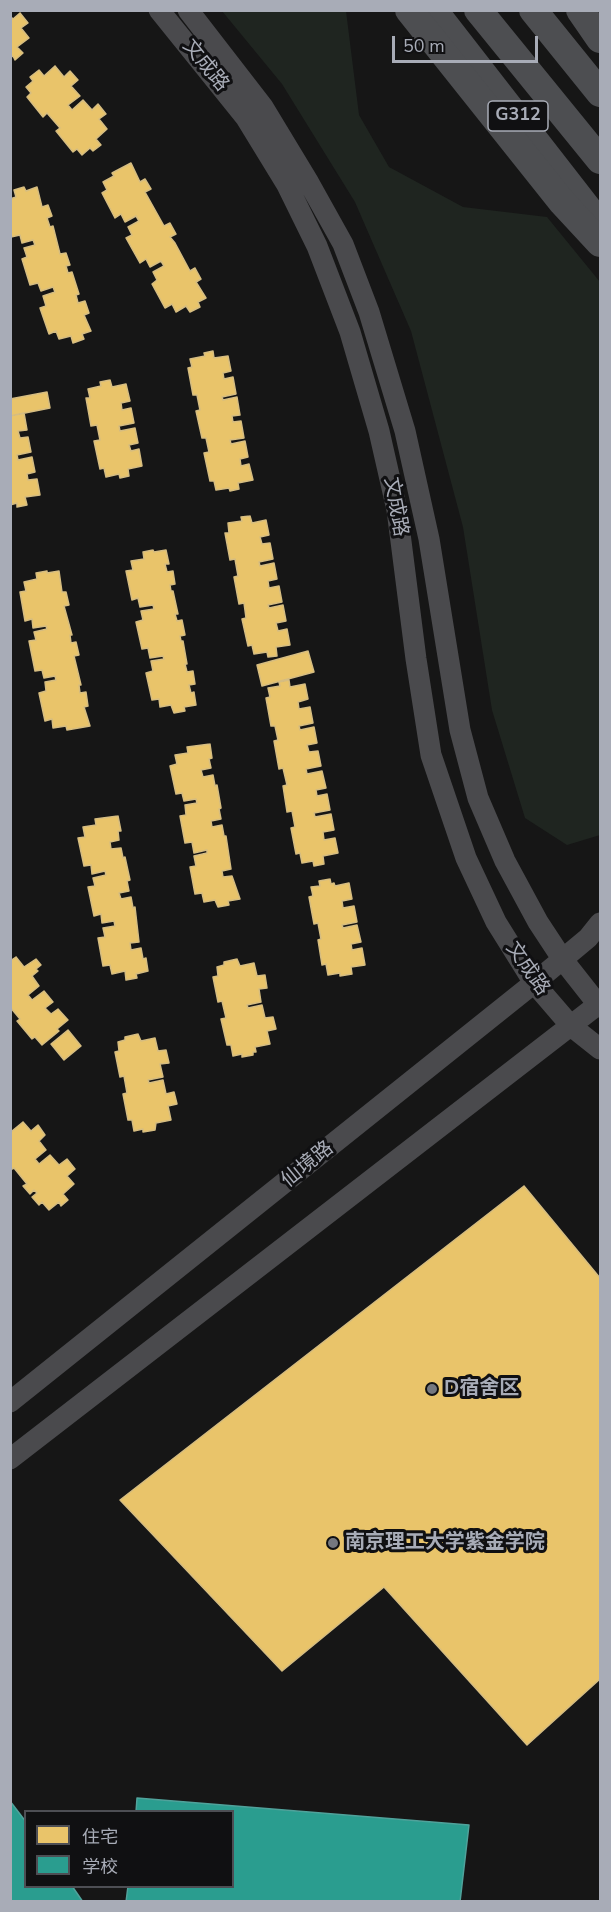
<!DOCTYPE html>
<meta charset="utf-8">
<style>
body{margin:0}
#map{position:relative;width:611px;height:1912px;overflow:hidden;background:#161616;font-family:"Nunito Sans","Noto Sans SC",sans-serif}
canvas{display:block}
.frame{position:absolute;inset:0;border:12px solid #a8acb7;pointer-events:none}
.legend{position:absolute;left:24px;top:1810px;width:210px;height:78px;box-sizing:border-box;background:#101012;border:2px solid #4d4e54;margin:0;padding:8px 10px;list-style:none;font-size:18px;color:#a8acb7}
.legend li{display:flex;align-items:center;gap:12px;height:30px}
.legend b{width:30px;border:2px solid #4d4e54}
.scale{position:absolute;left:392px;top:36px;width:146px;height:27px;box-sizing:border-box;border:3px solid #a8acb7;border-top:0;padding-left:8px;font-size:18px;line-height:21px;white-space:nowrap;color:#a8acb7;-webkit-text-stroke:4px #101012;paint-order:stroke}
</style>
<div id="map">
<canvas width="611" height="1912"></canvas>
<div class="frame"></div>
<ul class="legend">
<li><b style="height:16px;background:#e9c46a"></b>住宅</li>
<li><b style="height:16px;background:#2a9d8f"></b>学校</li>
</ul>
<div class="scale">50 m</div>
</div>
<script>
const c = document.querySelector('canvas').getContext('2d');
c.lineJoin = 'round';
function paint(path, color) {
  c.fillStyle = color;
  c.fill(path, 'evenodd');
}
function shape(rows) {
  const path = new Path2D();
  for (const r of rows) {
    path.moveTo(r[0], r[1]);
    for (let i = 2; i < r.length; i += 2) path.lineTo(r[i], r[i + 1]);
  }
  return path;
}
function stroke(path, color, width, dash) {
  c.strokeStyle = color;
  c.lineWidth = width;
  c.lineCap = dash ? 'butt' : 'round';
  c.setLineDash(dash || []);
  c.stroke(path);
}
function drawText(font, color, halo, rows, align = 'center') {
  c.font = font + ' "Nunito Sans","Noto Sans SC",sans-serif';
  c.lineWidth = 6;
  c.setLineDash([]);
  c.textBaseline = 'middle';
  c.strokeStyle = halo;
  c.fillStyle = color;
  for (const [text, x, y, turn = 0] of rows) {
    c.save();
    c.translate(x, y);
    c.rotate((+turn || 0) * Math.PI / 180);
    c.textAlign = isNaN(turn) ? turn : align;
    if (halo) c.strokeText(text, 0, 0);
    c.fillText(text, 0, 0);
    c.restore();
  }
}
const green = shape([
 [222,11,346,11,359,115,389,167,463,207,547,217,600,282,600,835,567,845,525,818,492,710,463,527,411,331,355,202,282,84]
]);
const homes = shape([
 [20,13,28,23,21,28,29,38,17,47,23,53,15,60,13,56,10,58,10,16,13,19,20,13],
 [55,66,64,77,70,71,78,80,71,86,80,96,68,105,72,110,83,100,92,110,98,104,106,114,99,119,107,129,96,139,101,145,93,151,90,148,82,155,77,149,73,152,56,131,60,128,47,113,43,117,27,97,31,93,26,87,33,81,30,77,39,70,44,76,55,66],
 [131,163,140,182,145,179,151,189,145,192,164,226,170,223,176,234,170,237,175,243,190,271,195,268,201,279,196,282,206,298,198,302,200,307,190,312,186,306,176,312,172,304,165,308,152,284,157,280,153,272,164,266,161,261,150,267,146,259,140,263,126,238,132,235,128,227,139,221,136,216,125,222,121,214,115,218,102,193,107,190,103,182,114,176,112,173,131,163],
 [24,187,26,191,37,187,42,207,48,205,52,216,47,218,50,227,53,226,60,254,66,253,70,265,66,266,68,273,72,272,79,294,76,295,78,303,85,301,89,313,84,315,91,331,82,334,84,339,73,343,71,336,59,339,56,331,49,334,40,308,46,306,43,296,55,292,53,287,41,291,38,283,30,285,22,259,27,257,24,248,35,245,33,240,22,243,20,235,11,237,10,234,10,199,16,197,14,190,24,187],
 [213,351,214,358,228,356,231,371,223,373,224,379,233,377,236,394,222,397,223,400,237,397,240,415,232,416,233,422,241,421,244,438,230,440,231,444,245,441,248,457,240,459,241,466,249,464,253,480,238,483,239,489,230,491,229,488,216,490,214,481,210,481,204,453,209,452,206,438,202,438,196,411,200,410,197,395,193,395,188,368,192,367,190,359,205,356,204,353,213,351],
 [110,380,112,387,126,384,130,401,121,403,122,410,131,408,134,423,119,426,120,431,135,428,138,443,129,445,131,451,139,449,142,466,128,469,129,476,120,478,119,474,106,477,104,468,100,469,94,441,100,440,97,425,91,426,86,398,90,398,88,389,101,386,100,382,110,380],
 [47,392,50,408,10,416,10,399,47,392],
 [24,413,27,430,18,431,20,438,28,437,31,452,17,455,18,460,32,457,35,472,27,474,28,480,37,479,40,495,25,497,27,505,17,507,17,503,10,505,10,416,24,413],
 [250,516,252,523,266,520,269,535,260,537,262,544,270,543,273,559,259,562,260,566,274,563,277,579,268,581,269,588,279,586,282,602,268,605,269,608,283,605,286,621,276,623,278,631,287,629,290,645,276,647,277,656,268,657,267,652,254,654,252,645,248,646,242,619,246,618,244,603,239,604,234,577,238,576,235,559,230,560,225,533,229,533,228,523,242,521,241,517,250,516],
 [153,550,154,552,166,550,169,564,165,564,167,572,173,571,175,584,170,585,171,591,173,591,178,614,175,614,177,621,182,620,185,635,180,636,181,641,183,641,187,664,185,664,187,672,193,671,195,684,189,685,191,693,194,692,196,705,184,707,185,711,174,713,171,705,160,707,159,699,152,700,146,673,153,671,151,661,164,659,163,656,150,658,148,648,142,649,136,622,143,620,141,611,154,609,153,605,140,607,138,598,132,600,126,571,133,570,131,561,144,559,143,552,153,550],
 [47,571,47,573,59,571,62,592,66,592,69,605,64,606,72,635,70,635,71,643,76,642,79,655,74,656,81,685,79,685,80,693,86,692,88,706,84,707,90,726,67,730,66,726,53,728,52,719,45,721,39,693,46,691,45,682,56,680,55,676,44,678,42,670,35,671,29,641,36,640,34,632,47,629,46,626,33,628,32,619,25,621,20,592,26,591,24,582,37,579,36,573,47,571],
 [308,651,314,672,262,686,257,665,308,651],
 [289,680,290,687,305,684,308,699,298,702,299,709,310,707,313,723,299,726,300,730,314,727,317,743,307,745,309,752,318,751,321,766,306,769,307,774,322,771,326,788,316,790,317,796,327,794,330,810,314,813,315,817,331,814,334,830,323,832,324,840,335,838,338,853,323,856,324,864,314,866,313,861,302,863,300,853,296,854,291,828,295,827,292,811,287,812,283,786,287,785,283,768,279,769,274,741,278,740,275,726,271,726,266,698,270,697,268,688,280,686,279,682,289,680],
 [210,744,212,758,209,759,211,768,201,770,203,777,213,775,215,786,217,785,221,808,219,809,221,819,211,821,212,827,222,825,224,836,226,836,231,869,222,871,223,877,232,876,240,899,228,901,229,905,218,907,215,900,204,902,202,893,195,894,190,867,196,866,194,856,207,853,207,850,194,853,192,842,185,843,180,816,186,815,185,805,197,803,196,799,184,801,182,793,176,794,170,766,177,764,175,755,188,753,187,747,210,744],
 [118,816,121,831,118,831,119,840,110,842,111,849,121,848,123,858,125,857,130,880,127,881,129,891,119,893,121,899,131,897,133,908,135,907,139,942,130,943,131,950,141,948,143,959,146,958,148,971,136,974,137,978,126,980,125,971,112,974,110,965,103,966,98,938,105,937,103,928,115,926,114,921,102,923,101,914,94,916,88,887,95,886,93,878,106,875,105,871,92,874,91,865,84,866,78,838,85,837,83,827,96,825,95,819,118,816],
 [330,879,331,884,334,883,335,886,349,883,352,899,342,901,343,908,354,906,357,922,342,925,343,928,357,925,361,942,351,944,352,950,362,948,365,965,351,967,352,974,340,976,340,973,328,975,326,964,322,965,318,940,321,939,318,923,314,924,309,897,313,896,311,887,320,886,319,881,330,879],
 [16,957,24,967,36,959,41,965,36,969,38,971,32,976,39,986,28,995,32,1000,44,991,53,1002,45,1008,51,1014,58,1009,68,1020,57,1029,59,1031,42,1045,35,1037,32,1039,17,1021,20,1019,10,1007,10,961,16,957],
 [237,959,240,966,254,963,257,976,265,975,267,988,259,989,261,1002,247,1005,248,1008,262,1005,265,1018,273,1017,276,1029,267,1031,270,1044,255,1047,256,1052,253,1052,253,1055,242,1057,242,1054,233,1056,231,1045,227,1045,221,1019,226,1018,222,1001,218,1002,213,977,218,976,217,967,224,965,224,962,237,959],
 [68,1030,81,1046,64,1060,51,1044,68,1030],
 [138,1034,141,1041,155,1038,158,1051,166,1050,169,1063,160,1064,163,1077,148,1080,149,1083,163,1080,166,1094,174,1092,177,1104,168,1106,171,1120,156,1123,155,1130,143,1132,143,1129,134,1131,132,1120,128,1120,123,1094,127,1093,124,1076,120,1077,115,1052,119,1051,118,1042,125,1040,125,1037,138,1034],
 [23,1122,31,1131,38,1125,45,1135,39,1141,46,1150,35,1159,39,1164,50,1155,59,1165,67,1159,75,1169,67,1176,74,1184,63,1194,68,1200,61,1206,59,1202,49,1210,42,1202,39,1205,32,1197,37,1193,34,1190,30,1194,23,1186,27,1184,14,1168,10,1170,10,1130,12,1131,23,1122],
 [524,1186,600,1278,600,1679,527,1745,384,1587,282,1671,120,1500,524,1186]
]);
const schools = shape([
 [137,1798,469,1825,460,1902,126,1902,128,1886,232,1886,232,1812,136,1812,137,1798],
 [10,1801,26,1822,26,1886,72,1886,83,1902,10,1902,10,1801]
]);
const secondary = shape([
 [159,10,246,118,287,185,317,246,350,332,379,431,397,510,416,659,431,755,466,858,496,922,534,983,571,1026,600,1049],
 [188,10,263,107,309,183,343,244,369,312,405,431,429,539,460,730,478,798,505,861,538,922,563,960,600,1007],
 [10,1402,534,983,588,938,600,923],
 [10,1459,600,1003]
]);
const primary = shape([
 [436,10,600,221]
]);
const highway = shape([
 [409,10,562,202,600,243],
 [478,10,600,160],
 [533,10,600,93],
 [580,10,600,39]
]);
const markers = [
 [432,1389,6,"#75787f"],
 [333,1543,6,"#75787f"]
];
const shields = [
 [518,116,60]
];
const shieldNames = [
 ["G312",518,116]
];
const streetNames = [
 ["文成路",205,66,51],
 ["文成路",395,507,80],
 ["文成路",527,969,55],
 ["仙境路",308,1165,-39]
];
const poiNames = [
 ["D宿舍区",444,1389],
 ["南京理工大学紫金学院",345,1543]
];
paint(green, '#1f2520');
paint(homes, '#e9c46a');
stroke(homes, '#d6bd81', 1.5);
paint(schools, '#2a9d8f');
stroke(schools, '#50a29b', 1.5);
stroke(secondary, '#4a4a4d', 21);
stroke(primary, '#4d4e51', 24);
stroke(highway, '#4d4e51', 28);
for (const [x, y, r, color] of markers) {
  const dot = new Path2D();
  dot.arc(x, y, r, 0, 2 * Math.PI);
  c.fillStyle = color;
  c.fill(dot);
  stroke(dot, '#101012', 2);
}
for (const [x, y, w] of shields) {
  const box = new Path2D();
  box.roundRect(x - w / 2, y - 15, w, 30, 4.5);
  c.fillStyle = '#101012';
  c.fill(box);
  stroke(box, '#a8acb7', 1.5);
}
drawText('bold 18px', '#a8acb7', null, shieldNames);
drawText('20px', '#a8acb7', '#101012', streetNames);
drawText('bold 20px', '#a8acb7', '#101012', poiNames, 'left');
</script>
